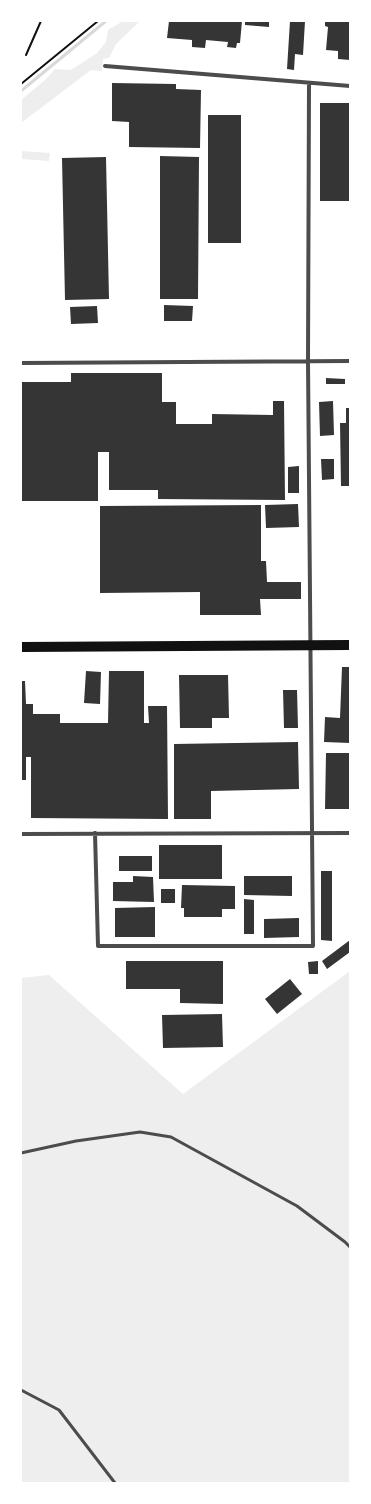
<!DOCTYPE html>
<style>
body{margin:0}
#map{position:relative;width:371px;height:1504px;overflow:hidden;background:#fff;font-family:"Nunito Sans",sans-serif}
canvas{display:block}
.frame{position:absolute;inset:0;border:22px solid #fff;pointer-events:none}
</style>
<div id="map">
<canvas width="371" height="1504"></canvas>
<div class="frame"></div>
</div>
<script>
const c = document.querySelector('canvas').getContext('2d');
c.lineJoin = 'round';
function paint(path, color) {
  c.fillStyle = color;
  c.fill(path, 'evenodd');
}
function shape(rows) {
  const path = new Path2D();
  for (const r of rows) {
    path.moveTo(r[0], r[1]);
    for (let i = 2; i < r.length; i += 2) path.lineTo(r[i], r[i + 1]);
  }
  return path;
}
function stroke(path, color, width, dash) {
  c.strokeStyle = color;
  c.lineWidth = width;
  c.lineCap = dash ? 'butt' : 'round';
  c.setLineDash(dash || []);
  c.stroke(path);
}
const green = shape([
 [123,21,140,21,116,44,109,58,103,59,102,71,91,70,21,123,21,100,45,80,55,69,71,70,97,53,106,42,108,30],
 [21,151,50,153,49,161,21,159],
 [350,971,350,1483,21,1483,21,978,49,975,183,1094]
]);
const stream = shape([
 [21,91,106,21]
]);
const building = shape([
 [169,21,242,21,240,43,237,43,236,48,227,47,228,42,206,40,205,48,192,47,192,40,167,38],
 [245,21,269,21,269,27,245,25],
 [290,21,305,21,303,55,295,54,294,70,287,69],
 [325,21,350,21,350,60,338,59,338,51,326,50,328,27,325,26],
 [112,83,176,84,176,89,201,90,200,148,129,147,129,122,112,121],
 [320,103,350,103,350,201,320,201],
 [208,115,241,115,241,243,208,243],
 [160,156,199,157,198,299,160,299],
 [106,157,109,299,65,300,62,158],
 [164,305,193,306,192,321,164,321],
 [97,306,98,323,71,324,70,307],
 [71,373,162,373,162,402,176,402,176,424,212,424,212,414,273,415,273,401,284,401,285,500,158,499,158,490,109,490,109,452,98,452,98,501,21,501,21,382,71,382],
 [326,378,345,379,345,384,326,384],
 [333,401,334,435,320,436,319,402],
 [346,408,350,408,350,486,341,486,340,423,346,423],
 [321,459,334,459,334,479,322,480],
 [299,466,299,493,288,493,288,467],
 [298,504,299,527,266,528,265,505],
 [261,505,261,561,266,561,267,582,301,582,301,599,260,599,261,615,200,615,200,592,100,593,100,506],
 [342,667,350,667,350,743,324,742,325,717,340,718],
 [86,671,101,672,100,704,84,703],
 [109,671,144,671,144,723,149,723,148,706,167,706,168,819,31,818,31,757,26,757,26,780,21,780,21,681,25,681,26,704,33,704,33,714,60,714,60,723,108,723],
 [179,675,228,675,229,718,212,718,212,728,180,728],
 [283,690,297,690,298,728,284,728],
 [298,742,299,789,211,791,211,819,174,819,174,744],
 [326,753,350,753,350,809,325,809],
 [159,845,222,845,222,879,159,879],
 [119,856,152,856,152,871,119,871],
 [321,871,332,871,332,941,321,940],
 [133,876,153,877,154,902,113,901,113,882,133,882],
 [244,876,292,876,292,896,244,895],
 [182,885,235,886,235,909,222,909,222,917,184,917,184,908,181,908],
 [161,889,175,889,175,903,161,903],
 [244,899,254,900,254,934,244,934],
 [155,907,155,937,115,937,115,908],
 [299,918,299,937,264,938,264,919],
 [350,940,350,952,327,969,322,961],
 [126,961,223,961,223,1004,180,1003,180,989,126,989],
 [318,961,318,974,309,974,308,962],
 [290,979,302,994,277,1014,265,999],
 [222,1014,223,1047,163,1048,162,1015]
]);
const path = shape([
 [26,55,41,21],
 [21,84,98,21]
]);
const service = shape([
 [21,1153,76,1141,140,1132,171,1137,297,1206,345,1242,350,1247],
 [21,1390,59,1410,115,1483]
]);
const minor = shape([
 [105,66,350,86],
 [21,363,350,361],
 [95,833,98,946,313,946,308,361,309,83],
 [21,834,350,833]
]);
const primary = shape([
 [21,647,350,645]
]);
paint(green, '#eee');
stroke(stream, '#d9d9d9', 3);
paint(building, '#353535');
stroke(path, '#111', 2);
stroke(service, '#4c4c4c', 3);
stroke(minor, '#4c4c4c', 4);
stroke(primary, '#111', 10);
</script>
